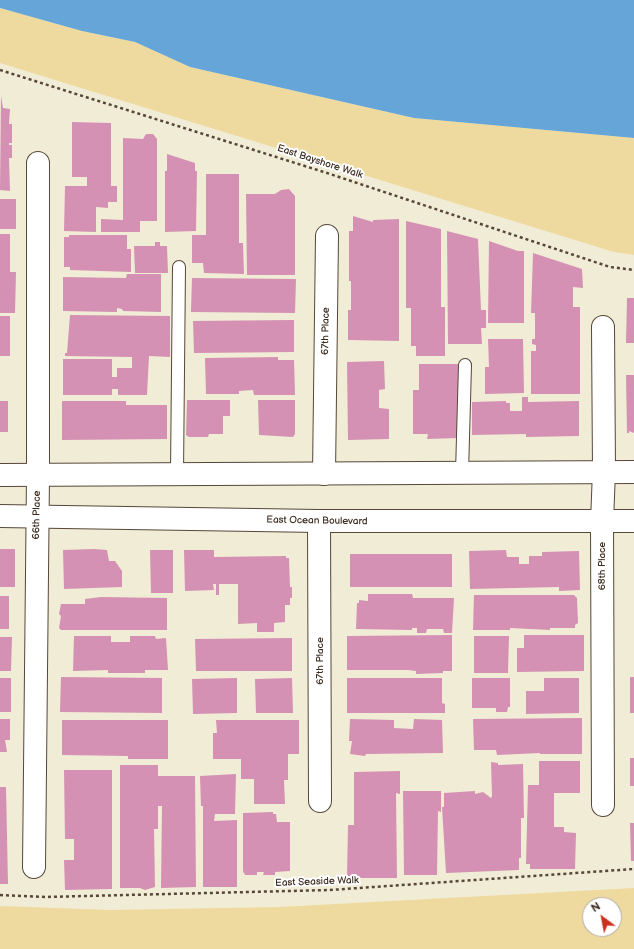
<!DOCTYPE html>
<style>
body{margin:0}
#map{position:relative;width:634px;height:949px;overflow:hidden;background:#f1ecd5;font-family:"Balsamiq Sans",sans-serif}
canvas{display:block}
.north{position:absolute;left:582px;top:897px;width:40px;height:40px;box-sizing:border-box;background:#fff;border:1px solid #b1aaa5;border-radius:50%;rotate:328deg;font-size:11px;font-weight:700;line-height:16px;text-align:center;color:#3b2a1e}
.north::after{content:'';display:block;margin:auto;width:14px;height:18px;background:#c8321e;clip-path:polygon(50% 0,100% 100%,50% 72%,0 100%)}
</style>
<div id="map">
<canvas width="634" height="949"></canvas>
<div class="north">N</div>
</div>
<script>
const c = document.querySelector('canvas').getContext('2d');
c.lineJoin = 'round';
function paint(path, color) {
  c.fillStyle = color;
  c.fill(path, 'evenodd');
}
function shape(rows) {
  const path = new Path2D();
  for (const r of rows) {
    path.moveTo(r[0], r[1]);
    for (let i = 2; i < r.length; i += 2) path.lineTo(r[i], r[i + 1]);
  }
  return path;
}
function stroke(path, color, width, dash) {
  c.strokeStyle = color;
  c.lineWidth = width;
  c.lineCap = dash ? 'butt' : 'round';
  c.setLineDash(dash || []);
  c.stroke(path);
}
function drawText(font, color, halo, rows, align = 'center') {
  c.font = font + ' "Balsamiq Sans",sans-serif';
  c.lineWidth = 4;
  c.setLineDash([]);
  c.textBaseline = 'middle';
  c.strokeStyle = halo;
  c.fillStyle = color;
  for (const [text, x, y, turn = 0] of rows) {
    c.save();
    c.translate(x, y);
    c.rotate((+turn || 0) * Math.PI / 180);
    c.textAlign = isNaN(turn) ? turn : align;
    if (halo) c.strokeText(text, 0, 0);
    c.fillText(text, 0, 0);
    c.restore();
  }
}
const sand = shape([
 [0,8,82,31,135,42,190,67,414,118,634,138,634,255,614,252,0,63],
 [634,888,634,949,0,949,0,906,110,910,280,907],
 [590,905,614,905,614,929,590,929]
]);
const water = shape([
 [0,0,634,0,634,138,414,118,190,67,135,42,82,31,0,8]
]);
const building = shape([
 [1,96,3,108,10,109,9,124,12,124,12,143,9,143,9,145,12,145,12,158,9,158,10,191,0,190],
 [72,122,111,123,111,186,117,186,117,202,108,202,108,208,96,207,96,232,64,231,65,186,87,186,87,177,72,177],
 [146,134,153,134,157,139,157,221,140,221,140,232,101,232,101,219,123,220,123,138,143,139],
 [167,154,195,163,195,171,197,171,196,231,165,232,165,171,167,171],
 [206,174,239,174,239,243,243,243,244,274,204,273,203,263,192,263,192,235,206,235],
 [289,189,295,196,295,275,247,275,246,194,275,194,281,190],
 [0,199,16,199,16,229,0,229],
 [353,216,373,222,373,220,399,219,399,341,348,340,348,310,351,310,351,281,349,281,349,231,353,231],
 [406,221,441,229,441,307,445,307,445,356,416,356,416,346,411,346,411,308,406,308],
 [447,231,478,239,481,310,486,310,486,328,481,328,482,344,448,344],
 [0,234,10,234,10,272,16,272,15,313,0,313],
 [69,235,127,235,127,249,131,249,131,272,70,270,70,267,64,267,64,237,69,237],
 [489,241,518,251,524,251,524,323,488,323],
 [155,242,160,242,160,246,167,246,168,273,135,273,134,246,155,246],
 [533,253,582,269,583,288,573,287,573,307,580,307,580,394,531,394,531,351,536,351,536,345,532,344,532,339,535,339,535,313,531,313],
 [127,274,161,274,161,312,123,311,122,309,117,308,117,312,63,311,63,277,126,278],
 [192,278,296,279,295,313,191,312],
 [627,298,634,298,634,343,626,343],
 [70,315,170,316,170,357,149,356,147,395,118,395,118,389,112,389,112,395,63,395,63,359,112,359,112,377,117,377,117,368,132,368,132,357,65,356,65,353,67,353],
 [0,316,10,316,10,356,0,356],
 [294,320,294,352,194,353,193,321],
 [488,339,523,339,524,393,485,394,485,367,489,367],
 [278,357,278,360,294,360,295,395,254,395,253,390,239,391,239,394,206,394,205,358],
 [384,361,385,389,379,390,379,408,389,409,389,439,348,440,347,362],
 [419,364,458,364,458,438,427,439,428,434,413,434,413,390,419,390],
 [626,375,634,375,634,433,629,431,629,433,627,433],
 [522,397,528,397,528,402,579,401,579,436,526,437,526,434,472,435,472,402,506,401,506,403,510,403,510,411,522,411],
 [187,400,230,400,230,416,223,416,223,434,209,434,208,437,189,437,186,435],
 [258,400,295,400,295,434,293,437,259,435],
 [0,401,8,401,8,432,0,432],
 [62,401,126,401,126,405,167,405,167,439,62,440],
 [0,549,15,549,15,587,0,587],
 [94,549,107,550,109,561,115,561,122,571,122,587,64,589,63,550],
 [150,550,173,550,173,593,151,593],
 [184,550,214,550,214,557,286,556,286,558,289,558,290,587,292,587,292,598,290,598,290,605,285,605,285,622,274,623,274,632,257,632,257,623,238,624,238,584,219,584,219,595,216,595,216,584,213,584,214,590,185,591],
 [506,550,507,557,519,557,519,564,529,564,529,556,542,556,542,552,579,551,580,590,559,591,559,587,470,589,469,551],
 [350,554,452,554,452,587,350,587],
 [368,594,412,594,413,598,454,598,452,633,444,633,443,629,427,629,426,633,417,633,417,628,412,628,412,630,356,629,357,603,359,603,359,600,368,601],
 [474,595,574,595,577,598,578,623,575,625,575,628,550,628,550,630,510,628,510,630,473,630],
 [0,596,9,596,9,629,0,629],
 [101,597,167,598,167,630,61,630,59,628,61,616,59,614,61,604,85,604,85,599],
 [452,635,452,671,443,671,443,673,416,674,416,671,408,670,347,670,347,636],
 [524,635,584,635,584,671,517,672,517,648,524,648],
 [74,636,111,636,111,642,130,642,130,636,155,636,156,639,166,638,168,670,145,670,145,673,108,673,108,670,73,671],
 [474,636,509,636,508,673,474,673],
 [0,637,12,637,11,671,0,671],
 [292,638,292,671,196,671,195,639],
 [61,677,162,678,162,713,60,712],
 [630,677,634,677,634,713,630,713],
 [0,678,11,678,11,712,0,712],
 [237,678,237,713,193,714,192,679],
 [292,678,293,713,256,713,255,679],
 [347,678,442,678,442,703,445,704,445,713,347,713],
 [472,678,510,678,510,707,508,707,507,712,496,712,496,708,472,708],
 [544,678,579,678,579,713,526,714,526,691,544,691],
 [582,718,582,754,540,754,540,753,497,755,496,750,474,750,473,719],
 [0,719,10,719,10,740,5,740,7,752,0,752],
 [350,719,394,720,394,728,413,729,414,719,442,720,443,753,366,754,365,756,350,754,352,741,349,741],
 [62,720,168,720,168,759,128,759,128,756,62,755],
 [216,720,299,720,299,754,288,754,288,780,284,780,285,804,254,804,254,779,241,779,241,759,213,759,213,733,217,733],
 [630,758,634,758,634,786,630,786],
 [539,761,580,761,580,793,554,793,554,827,564,827,564,832,576,833,575,869,530,869,530,864,526,864,528,785,539,785],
 [491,762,498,763,498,765,523,764,524,818,521,818,521,858,519,858,519,870,446,873,442,807,444,807,444,793,475,791,475,794,483,792,491,798,492,796],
 [120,765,158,765,158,776,195,776,196,887,161,888,162,806,158,806,158,829,154,829,155,887,145,890,140,888,120,888],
 [64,770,112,770,112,889,65,890,64,860,74,860,74,839,65,839],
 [400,771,400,794,396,793,397,878,347,878,348,825,354,825,354,772],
 [236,774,235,814,215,814,214,821,237,820,237,887,203,887,203,806,201,806,200,776],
 [0,787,6,787,8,884,0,884],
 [403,791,441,791,441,812,438,811,437,875,404,875],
 [273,812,273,814,276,814,277,822,290,822,290,871,275,872,275,875,263,875,264,872,257,872,257,875,245,875,243,871,243,813],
 [630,823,634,823,634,861,631,861]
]);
const path = shape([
 [0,70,327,173,610,267,634,270],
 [0,895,45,897,330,890,634,869]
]);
const service = shape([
 [177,473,179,267],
 [462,473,465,365]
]);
const minor = shape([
 [324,474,327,236],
 [319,521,320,801],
 [603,805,602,522,604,471,603,327],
 [34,867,38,475,38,163]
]);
const secondary = shape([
 [0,475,634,472],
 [0,516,319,521,634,521]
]);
const streetNames = [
 ["East Bayshore Walk",320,162,18],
 ["67th Place",326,331,-89],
 ["66th Place",37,515,-89],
 ["East Ocean Boulevard",317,521,1],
 ["68th Place",602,566,-90],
 ["67th Place",320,661,-90],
 ["East Seaside Walk",317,882,-2]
];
paint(sand, '#eeda9e');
paint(water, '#66a5d8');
paint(building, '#d491b3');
stroke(service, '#564739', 14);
stroke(minor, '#564739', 24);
stroke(secondary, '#564739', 24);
stroke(path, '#564739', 2.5, [3, 3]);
stroke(service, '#fff', 12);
stroke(minor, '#fff', 22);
stroke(secondary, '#fff', 22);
drawText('10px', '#3b2a1e', '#fff', streetNames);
</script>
